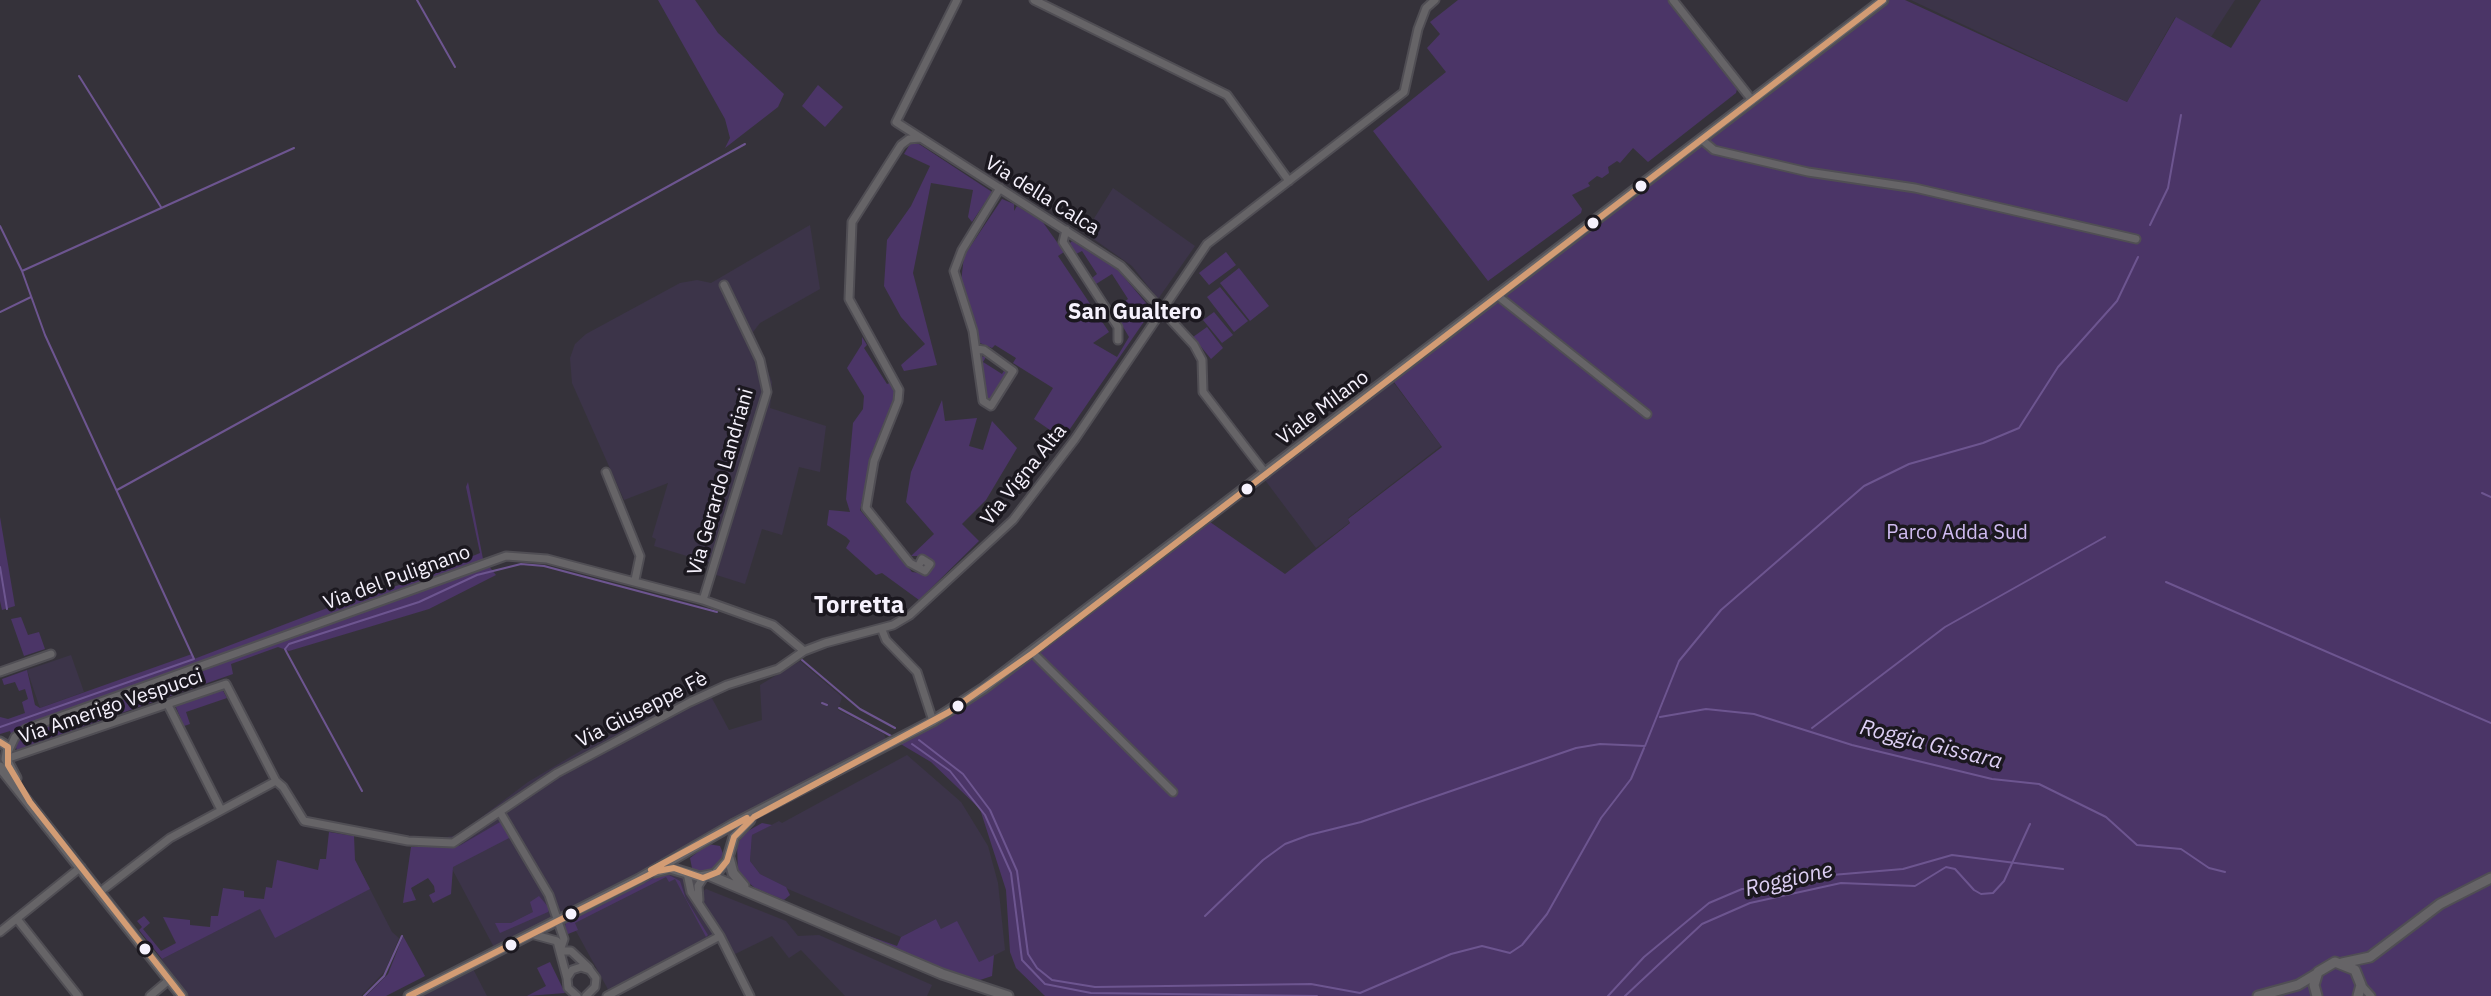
<!DOCTYPE html>
<meta charset="utf-8">
<style>
body{margin:0}
canvas{display:block;background:#35323a}
</style>
<canvas width="2491" height="996"></canvas>
<script>
const c = document.querySelector('canvas').getContext('2d');
c.lineJoin = 'round';
function paint(path, color) {
  c.fillStyle = color;
  c.fill(path, 'evenodd');
}
function shape(rows) {
  const path = new Path2D();
  for (const r of rows) {
    path.moveTo(r[0], r[1]);
    for (let i = 2; i < r.length; i += 2) path.lineTo(r[i], r[i + 1]);
  }
  return path;
}
function stroke(path, color, width, dash) {
  c.strokeStyle = color;
  c.lineWidth = width;
  c.lineCap = dash ? 'butt' : 'round';
  c.setLineDash(dash || []);
  c.stroke(path);
}
function drawText(font, color, halo, rows, align = 'center') {
  c.font = font + ' "IBM Plex Sans",sans-serif';
  c.lineWidth = 7;
  c.setLineDash([]);
  c.textBaseline = 'middle';
  c.strokeStyle = halo;
  c.fillStyle = color;
  for (const [text, x, y, turn = 0] of rows) {
    c.save();
    c.translate(x, y);
    c.rotate((+turn || 0) * Math.PI / 180);
    c.textAlign = isNaN(turn) ? turn : align;
    if (halo) c.strokeText(text, 0, 0);
    c.fillText(text, 0, 0);
    c.restore();
  }
}
const built = shape([
 [1911,0,2235,0,2211,37,2175,17,2127,102],
 [1113,188,1195,246,1158,299,1132,266,1085,233],
 [810,225,820,289,760,323,753,332,772,382,770,408,826,426,820,472,799,467,782,535,762,529,745,584,707,572,710,563,654,546,656,539,652,537,668,483,624,500,572,383,570,358,575,344,586,334,680,283,697,280,711,283],
 [1393,382,1441,446,1348,518,1349,523,1316,548,1265,480],
 [71,655,84,692,40,708,27,670],
 [800,661,842,697,838,710,884,734,888,744,496,951,436,839,458,835,528,782,594,743,707,689,729,730,762,720,760,685],
 [907,755,961,802,988,846,998,883,1005,950,979,963,941,929,936,919,901,937,788,889,760,874,750,861,752,835,779,821,782,823],
 [355,860,392,932,399,938,385,971,361,996,183,996,156,962],
 [657,871,687,873,688,885,698,895,706,889,786,921,798,936,819,935,932,985,927,996,845,996,801,950,789,958,772,936,731,956,719,935,610,993,576,931,565,931,563,918],
 [471,965,487,996,411,996]
]);
const green = shape([
 [658,0,695,0,718,33,784,94,778,107,725,148,730,138,725,119],
 [1458,0,1669,0,1737,89,1736,93,1648,162,1633,148,1620,163,1617,161,1608,167,1609,173,1602,178,1597,176,1588,183,1590,186,1572,195,1582,209,1581,213,1488,281,1373,131,1446,72,1427,48,1440,34,1430,22],
 [1889,0,1905,0,2127,102,2176,17,2231,48,2261,0,2491,0,2491,996,1045,996,1016,968,1010,952,1006,890,980,809,931,762,899,743,949,716,1034,657,1210,522,1285,574,1350,523,1348,519,1442,447,1394,382],
 [818,85,843,107,825,127,802,106],
 [910,144,919,144,992,192,972,222,968,217,973,190,931,183,913,273,937,365,904,371,901,365,925,344,901,317,884,286,887,240,911,206,930,166,904,154],
 [1002,199,1014,204,1014,211,1017,206,1042,221,1064,252,1058,256,1109,332,1093,343,1117,357,1129,337,1113,310,1128,299,1112,274,1096,284,1092,278,1097,274,1082,251,1076,254,1069,244,1072,241,1118,270,1152,310,1063,439,1034,419,1053,388,1013,363,1016,358,995,345,992,348,980,343,961,282,964,256],
 [1226,252,1236,265,1209,285,1199,273],
 [1239,268,1269,306,1250,321,1220,283],
 [1220,287,1248,321,1234,332,1207,297],
 [1214,312,1233,335,1222,343,1203,320],
 [1207,327,1223,348,1211,359,1193,337],
 [862,337,867,345,864,348,887,384,892,382,895,396,874,448,860,510,912,572,928,574,933,567,926,556,911,556,934,534,906,502,911,472,942,400,945,421,977,418,969,446,983,450,992,421,1017,448,986,500,962,524,979,541,919,600,882,573,876,575,846,548,850,541,846,537,827,525,829,510,850,512,846,499,853,423,863,409,864,396,847,368,862,344],
 [980,356,986,357,983,362,1002,374,1005,369,1010,372,991,401,986,399],
 [468,482,483,559,496,575,429,609,289,651,278,647,231,664,233,674,22,748,18,753,10,731,0,734,0,717,8,719,25,713,22,702,28,699,25,689,19,691,15,682,4,685,2,679,27,670,35,705,40,708,192,654,194,659,351,599,413,581,480,553,466,487],
 [0,517,15,606,2,610,0,601],
 [21,617,28,635,39,632,45,649,24,656,11,619],
 [222,689,227,698,186,712,190,724,184,726,175,705],
 [500,822,513,836,453,867,451,894,433,903,429,895,435,892,434,886,428,878,411,888,416,900,403,903,411,847,459,846],
 [762,823,772,825,752,835,750,861,760,874,786,887,790,895,784,900,755,888,738,874,737,844,746,832],
 [329,832,354,836,355,860,370,889,275,938,260,909,162,959,139,930,142,927,137,921,144,916,150,923,143,929,161,951,176,943,163,917,190,920,190,925,210,927,211,916,218,916,223,888,244,891,244,897,264,899,266,887,272,888,277,860,318,870,320,859,326,859],
 [708,844,720,846,724,856,711,872,697,872,692,868,690,858],
 [669,875,680,881,686,899,708,935,706,937,675,879,669,882,666,877,575,923,578,930,568,934,564,929,566,923,656,877],
 [539,896,550,909,548,912,500,933,495,923,511,923,533,912,530,902],
 [936,919,941,929,957,921,979,962,994,955,992,976,980,980,938,967,852,930,897,946,901,937],
 [403,936,425,976,386,996,366,996,388,974],
 [550,962,565,993,527,996,546,986,537,968]
]);
const stream = shape([
 [417,0,455,67],
 [79,76,161,207],
 [2150,225,2168,188,2181,115],
 [0,226,22,271,45,335,194,659,0,727],
 [22,271,294,148],
 [0,312,31,297],
 [117,490,745,144],
 [2482,493,2491,497],
 [0,567,7,609],
 [2166,582,2491,723],
 [802,660,860,709,895,728],
 [822,703,827,705],
 [839,708,893,737],
 [1660,717,1706,709,1754,714,1852,745,1992,779,2039,784,2106,817,2137,845,2181,849,2209,868,2225,872],
 [1812,728,1945,627,2105,537],
 [919,740,963,774,990,810,1017,871,1028,954,1037,968,1052,980,1095,987,1311,984,1360,993,1451,954,1482,946,1510,953,1522,945,1547,914,1601,818,1631,779,1644,748],
 [912,744,950,771,985,815,1011,873,1022,960,1045,984,1091,993,1317,996],
 [362,791,287,653,285,649,289,644,419,602,477,575,521,564,544,566,717,612],
 [1205,916,1263,860,1285,844,1309,835,1361,822,1576,748,1600,744,1645,746,1679,661,1721,610,1864,486,1909,464,1983,443,2019,428,2058,367,2117,301,2138,257],
 [364,996,384,976,402,936],
 [1608,996,1644,957,1709,903,1742,889,1781,887,1832,875,1903,869,1952,855,2063,869],
 [1625,996,1702,924,1750,903,1841,883,1915,886,1946,867,1955,869,1974,890,1981,894,1993,893,2004,881,2030,824]
]);
const minor = shape([
 [957,0,896,122,1121,266,1194,345,1202,360,1203,392,1266,474],
 [1034,0,1227,95,1289,181],
 [1673,0,1752,100],
 [1701,139,1714,150,1808,172,1915,188,2136,239],
 [1066,230,1063,242,1118,327,1118,340],
 [1498,296,1647,414],
 [976,349,984,350,1013,371,991,406,983,401,973,331,954,271,962,250,1000,188],
 [606,472,640,556,635,580],
 [918,567,922,559,930,564,925,571,910,563,866,508,874,461,898,401,899,390,849,299,852,222,901,145,909,139,920,138],
 [703,600,767,392,760,360,724,285],
 [882,630,886,640,917,672,933,721],
 [1033,653,1173,792],
 [0,672,51,654],
 [168,705,221,810],
 [9,750,15,737,26,729,506,556,547,559,703,600,773,625,804,651],
 [6,759,226,684,276,781,283,787,304,821,408,841,453,843,557,773,690,702,727,685,778,669,804,651,825,643,893,625,910,615,1013,520,1075,439,1207,244,1404,92,1418,29,1426,8,1435,0],
 [500,812,549,895,564,939,560,951],
 [687,873,691,892,720,936,750,996],
 [100,892,170,838,276,781],
 [699,900,698,886,704,877],
 [17,919,78,996],
 [0,932,81,867],
 [531,934,557,941,567,978],
 [560,951,571,951,589,968],
 [2361,985,2371,996],
 [150,996,169,980],
 [577,996,568,988,567,978,572,970,581,967,590,970,596,978,595,987,586,996],
 [607,996,720,936]
]);
const tertiary = shape([
 [0,742,8,747,6,759,16,778],
 [0,767,182,996],
 [729,858,733,873,744,886],
 [655,872,670,868,700,877,715,874,727,861,734,837,750,820],
 [711,876,942,974,1008,996],
 [639,879,732,825,933,721,984,688,1883,0],
 [2342,963,2370,957,2440,904,2491,878],
 [409,996,641,878],
 [2258,996,2298,985,2318,973],
 [2317,996,2314,985,2318,972,2335,962,2355,970,2361,985,2358,996]
]);
const bus1 = shape([
 [0,742,8,747,8,765,30,802,182,996],
 [651,870,747,818],
 [409,996,657,871,674,868,703,878,718,872,727,861,734,837,754,817,949,712,1033,653,1883,0]
]);
const markers = [
 [1641,186,7,"#f6f2fd"],
 [1593,223,7,"#f6f2fd"],
 [1247,489,7,"#f6f2fd"],
 [958,706,7,"#f6f2fd"],
 [571,914,7,"#f6f2fd"],
 [511,945,7,"#f6f2fd"],
 [145,949,7,"#f6f2fd"]
];
const streetNames = [
 ["Via della Calca",1042,196,32],
 ["Viale Milano",1323,408,-37],
 ["Via Vigna Alta",1024,475,-51],
 ["Via Gerardo Landriani",721,482,-74],
 ["Via del Pulignano",397,578,-20],
 ["Via Amerigo Vespucci",111,707,-19],
 ["Via Giuseppe Fè",642,710,-27]
];
const parkNames = [
 ["Parco Adda Sud",1957,533]
];
const neighbourhoodNames = [
 ["San Gualtero",1135,313]
];
const waterNames = [
 ["Roggia Gissara",1931,745,14],
 ["Roggione",1789,880,-13]
];
const quarterNames = [
 ["Torretta",859,606]
];
paint(built, '#3c3449');
paint(green, '#4b3567');
stroke(stream, '#6d5590', 2);
stroke(minor, '#504e54', 11);
stroke(tertiary, '#504e54', 13);
stroke(minor, '#666467', 7);
stroke(tertiary, '#666467', 9);
stroke(bus1, '#d39c74', 6);
for (const [x, y, r, color] of markers) {
  const dot = new Path2D();
  dot.arc(x, y, r, 0, 2 * Math.PI);
  c.fillStyle = color;
  c.fill(dot);
  stroke(dot, '#1b181f', 3);
}
drawText('20px', '#f6f2fd', '#1b181f', streetNames);
drawText('20px', '#d0bbf1', '#1b181f', parkNames);
drawText('bold 22px', '#f6f2fd', '#1b181f', neighbourhoodNames);
drawText('italic 22px', '#ddcff4', '#1b181f', waterNames);
drawText('bold 24px', '#f6f2fd', '#1b181f', quarterNames);
</script>
